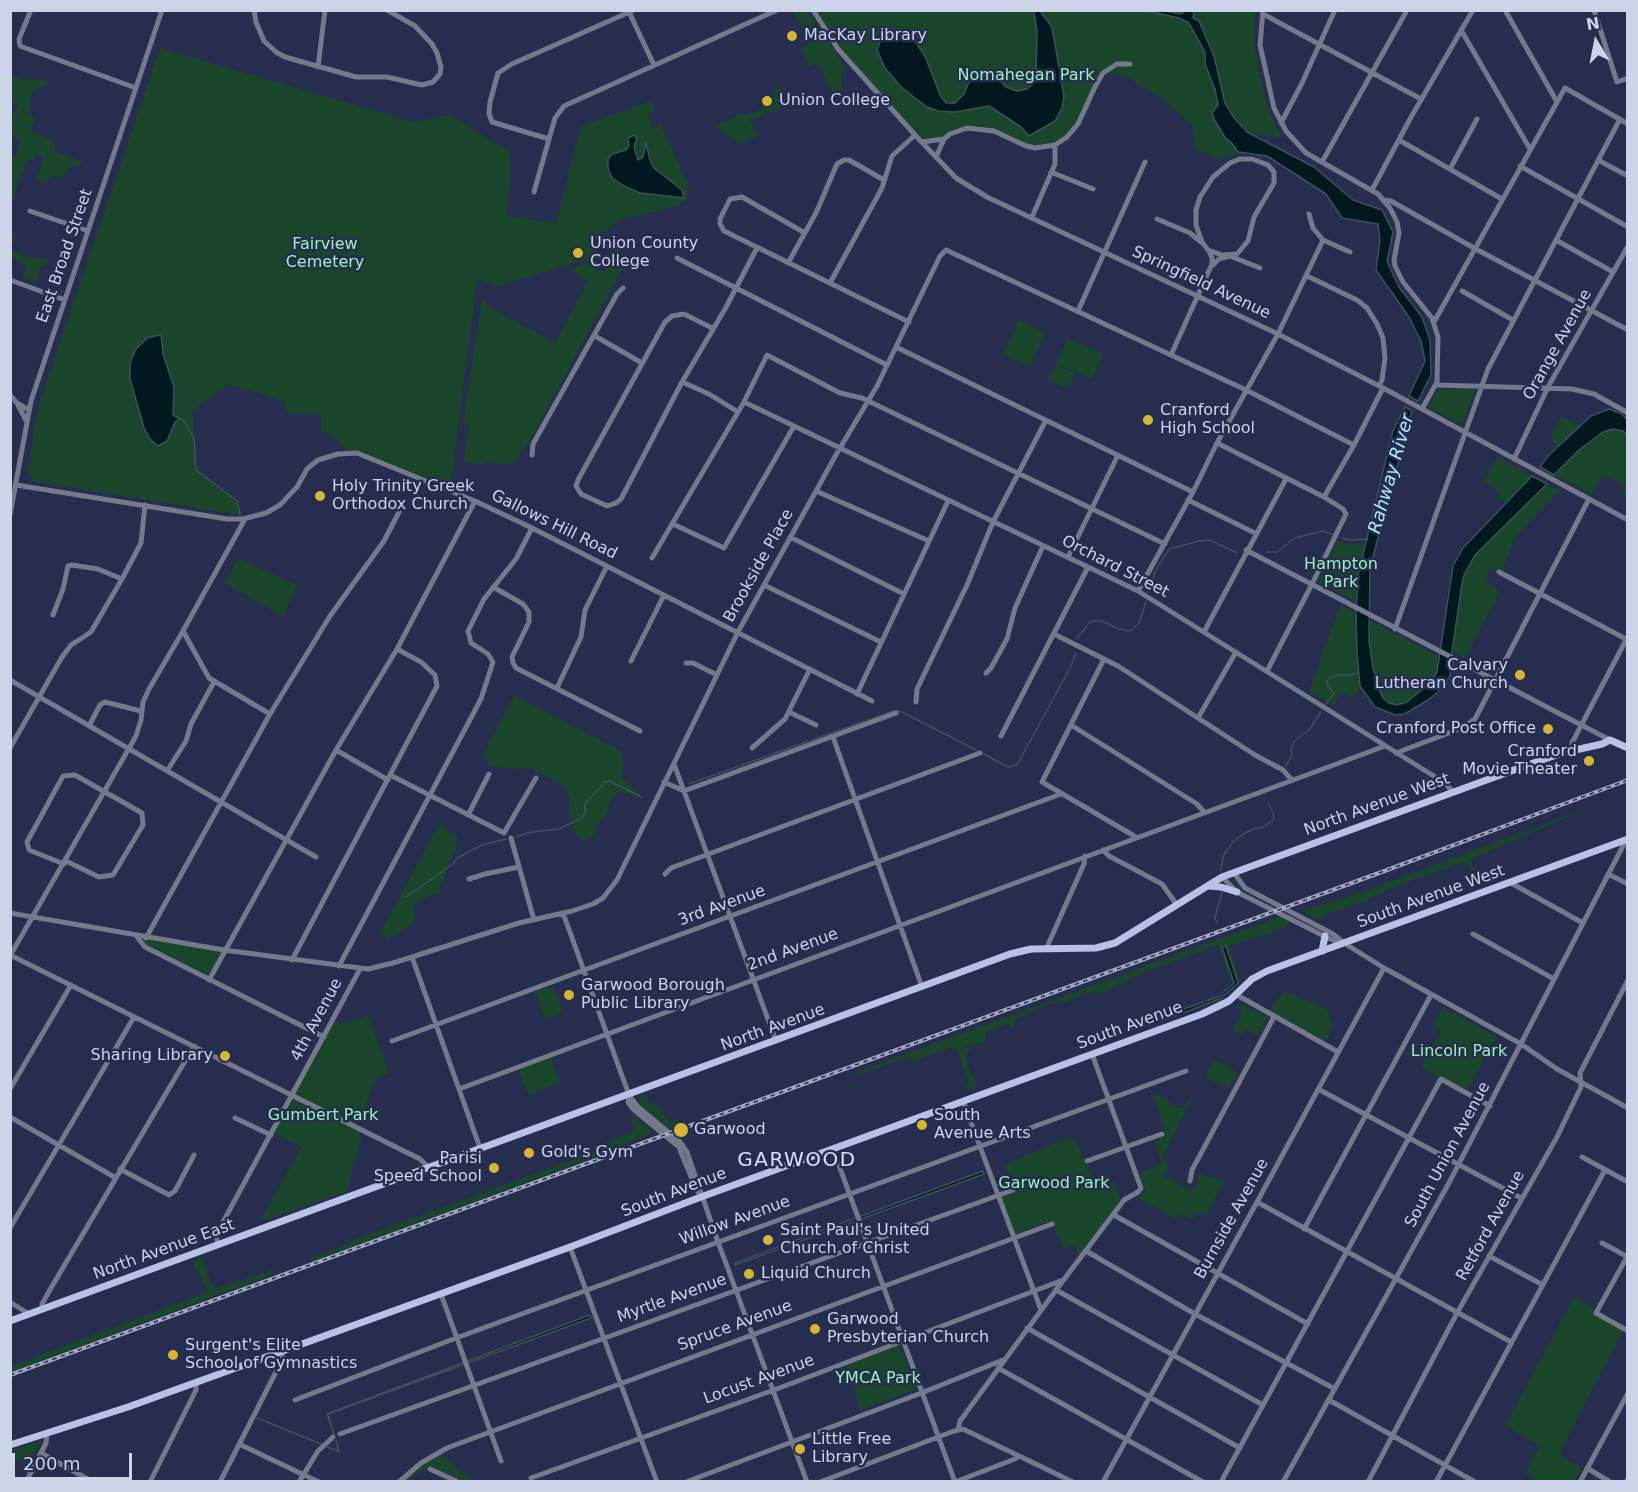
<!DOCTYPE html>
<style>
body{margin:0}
#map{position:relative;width:1638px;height:1492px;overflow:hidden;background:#262d4f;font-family:"DejaVu Sans",sans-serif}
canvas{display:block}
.frame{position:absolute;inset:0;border:12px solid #cdd3e9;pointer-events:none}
.north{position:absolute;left:1566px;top:12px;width:60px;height:60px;-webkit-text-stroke:4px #262d4f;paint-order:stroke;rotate:350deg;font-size:16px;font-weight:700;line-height:24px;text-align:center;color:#cdd3e9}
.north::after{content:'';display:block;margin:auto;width:21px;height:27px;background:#cdd3e9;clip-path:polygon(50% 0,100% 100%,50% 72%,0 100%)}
.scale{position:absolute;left:12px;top:1453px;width:120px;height:27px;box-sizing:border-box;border:3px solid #cdd3e9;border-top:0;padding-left:8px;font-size:18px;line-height:21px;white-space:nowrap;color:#cdd3e9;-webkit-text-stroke:4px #262d4f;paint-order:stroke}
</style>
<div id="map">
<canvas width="1638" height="1492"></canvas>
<div class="frame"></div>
<div class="north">N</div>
<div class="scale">200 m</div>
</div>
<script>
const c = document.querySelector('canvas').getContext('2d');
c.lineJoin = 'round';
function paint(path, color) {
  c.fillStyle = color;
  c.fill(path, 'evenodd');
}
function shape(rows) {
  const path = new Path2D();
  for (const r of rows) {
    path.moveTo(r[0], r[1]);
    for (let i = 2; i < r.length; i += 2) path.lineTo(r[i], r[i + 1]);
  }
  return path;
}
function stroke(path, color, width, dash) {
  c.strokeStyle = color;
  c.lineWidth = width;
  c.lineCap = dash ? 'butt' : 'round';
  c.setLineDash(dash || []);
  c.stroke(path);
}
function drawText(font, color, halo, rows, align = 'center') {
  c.font = font + ' "DejaVu Sans",sans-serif';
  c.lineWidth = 5;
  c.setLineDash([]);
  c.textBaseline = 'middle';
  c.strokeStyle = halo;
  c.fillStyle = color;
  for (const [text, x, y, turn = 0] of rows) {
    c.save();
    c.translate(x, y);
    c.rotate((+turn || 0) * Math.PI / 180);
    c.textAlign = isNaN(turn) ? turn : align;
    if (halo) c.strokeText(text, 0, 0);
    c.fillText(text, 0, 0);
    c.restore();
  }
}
const green = shape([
 [793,11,808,11,845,67,842,72,841,91,831,91,818,63,809,67,801,48,809,44],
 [813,11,1255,11,1253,39,1262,83,1271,117,1282,138,1247,132,1235,155,1217,158,1194,148,1192,126,1162,98,1143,88,1127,76,1103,73,1078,124,1055,145,1026,146,993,134,962,132,944,139,922,142,838,49],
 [160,48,413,122,450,115,502,147,511,150,507,216,556,223,581,126,651,101,655,111,648,114,653,128,661,125,690,189,686,201,676,206,621,220,611,226,607,233,602,230,594,244,599,247,589,259,497,286,477,280,450,489,363,453,347,450,330,434,321,433,321,414,286,413,285,402,259,393,227,385,193,411,195,470,237,501,240,515,32,481,27,472,39,404],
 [159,335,161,336,163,354,174,387,173,415,180,419,175,422,167,441,135,393,130,379,156,336],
 [11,73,21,80,46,79,46,86,35,90,31,96,28,115,35,118,32,128,34,133,52,139,55,145,55,152,84,162,78,167,68,167,64,178,51,176,47,183,34,180,43,164,43,156,37,154,34,160,29,160,24,168,15,193,15,200,11,205,11,154,16,155,19,141,11,132,11,117,19,106,11,102],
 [781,86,789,104,750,120,758,136,744,142,738,142,715,127,743,113,745,116,762,109,759,101,774,94,772,90],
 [11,231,16,234,16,237,11,248,27,257,43,258,49,261,46,266,40,267,37,281,22,278,27,266,11,256],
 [618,246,628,258,529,442,512,465,487,461,486,465,464,462,469,425,463,424,482,300,493,309,555,343,588,281,569,270,592,261,600,254,593,268,604,272],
 [1019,320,1046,333,1029,367,1003,354],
 [1068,338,1103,354,1092,379,1056,363],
 [1056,364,1075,374,1068,389,1048,380],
 [1438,389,1474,389,1475,391,1463,423,1460,424,1428,407],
 [1560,416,1582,426,1562,446,1550,441],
 [1613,429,1623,431,1627,435,1627,494,1623,494,1626,487,1602,475,1592,494,1554,475,1579,450,1603,432],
 [1497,457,1532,476,1507,503,1497,498,1501,492,1483,482],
 [1547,484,1560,490,1514,539,1502,573,1491,569,1484,581,1500,592,1465,658,1452,651,1463,577,1475,555],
 [1337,541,1351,545,1365,543,1359,566,1355,601,1318,582],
 [238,558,297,585,283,617,225,583],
 [1340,605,1356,613,1357,654,1360,686,1354,698,1342,692,1333,706,1309,691],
 [1369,620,1440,657,1437,672,1430,683,1407,702,1397,705,1389,703,1383,698,1379,689,1373,668,1369,641],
 [514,695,621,751,624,766,621,778,639,792,641,797,618,792,611,799,606,816,596,826,594,837,582,841,572,829,574,821,568,815,570,800,563,785,530,768,510,769,491,766,482,756],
 [1593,806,1471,859,1475,875,1472,876,1467,863,1461,863,1391,888,1365,901,1324,915,1317,920,1302,911,1365,891],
 [439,824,458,837,455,850,438,893,415,902,414,923,387,939,380,933],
 [1285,915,1290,919,1284,928,1229,946,1240,981,1233,987,1218,945,1143,973,1105,992,1080,995,1066,1002,1052,1003,1016,1019,1012,1030,1008,1024,985,1033,986,1042,962,1047,963,1052,965,1048,970,1047,971,1050,964,1054,976,1087,965,1091,966,1083,968,1081,957,1051,952,1047,919,1059,920,1062,905,1058,858,1075,854,1073],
 [136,936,224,950,209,980,145,947],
 [554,987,563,1012,545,1020,536,991],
 [1284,991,1327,1009,1333,1026,1326,1042,1270,1010],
 [1242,1004,1268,1017,1257,1035,1245,1029,1241,1035,1233,1030,1242,1012,1236,1006],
 [1443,1007,1497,1037,1467,1090,1441,1076,1439,1078,1421,1068,1441,1031,1433,1026],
 [368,1015,389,1073,376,1078,359,1123,359,1133,362,1135,347,1192,259,1222,302,1147,273,1133,331,1020,341,1024],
 [551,1056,560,1083,528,1095,518,1068],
 [1214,1059,1238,1073,1229,1088,1205,1078],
 [646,1094,650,1105,657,1102,663,1116,666,1115,668,1120,672,1122,678,1120,679,1123,676,1126,669,1129,641,1106,638,1097],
 [1161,1094,1175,1107,1182,1108,1194,1095,1162,1158,1169,1164,1164,1176,1189,1190,1194,1189,1198,1184,1197,1173,1224,1182,1206,1215,1197,1212,1192,1220,1180,1214,1176,1219,1136,1197,1146,1192,1140,1174,1161,1163,1155,1141,1166,1135,1153,1096],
 [629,1113,654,1133,606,1151,606,1153,314,1261,313,1257,351,1243,350,1241,605,1148,603,1143,634,1131],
 [1074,1138,1097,1186,1114,1181,1120,1200,1079,1256,1074,1245,1063,1249,1051,1221,1013,1235,999,1198,1013,1190,1004,1165,1059,1141],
 [201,1257,214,1289,272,1270,274,1274,11,1372,11,1366,207,1292,201,1275,195,1269,192,1260],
 [1574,1297,1627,1329,1623,1331,1559,1454,1582,1468,1575,1481,1542,1481,1525,1474,1540,1446,1505,1426],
 [900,1345,917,1389,860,1410,846,1365],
 [38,1441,40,1443,28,1465,11,1456,11,1450],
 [441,1455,476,1481,464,1481,428,1466,408,1481,403,1482,426,1463]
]);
const water = shape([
 [1034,11,1040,11,1052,27,1064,96,1062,108,1055,121,1029,136,1021,127,989,106,955,112,938,111,927,107,901,87,885,68,877,50,883,34,895,30,903,30,910,34,925,56,940,95,946,103,955,103,964,94,969,82,982,75,998,78,1006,87,1017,91,1027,89,1036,81,1037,31,1034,11],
 [1147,11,1165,11,1181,14,1185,11,1194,11,1193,18,1199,21,1214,56,1225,103,1235,119,1247,132,1314,167,1353,200,1382,210,1393,232,1387,262,1399,287,1422,317,1430,340,1431,375,1418,401,1409,396,1425,361,1421,341,1409,317,1376,270,1380,240,1378,224,1342,218,1326,194,1267,156,1238,152,1231,142,1226,139,1214,119,1212,113,1218,105,1215,89,1205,64,1205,52,1189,23,1179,18,1147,11],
 [634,135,637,139,634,147,638,160,643,157,646,143,650,160,654,168,682,190,684,198,640,193,624,186,612,178,608,168,608,159,612,154,626,150,629,146,628,138,634,135],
 [159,335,161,335,163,354,174,387,173,415,180,419,175,422,167,441,158,446,150,439,144,428,130,379,130,363,136,349,147,338,159,335],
 [1405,407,1412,411,1370,568,1369,641,1373,668,1379,689,1383,698,1389,703,1397,705,1407,702,1430,683,1437,672,1453,566,1463,548,1532,476,1547,484,1475,555,1463,577,1452,651,1453,664,1449,678,1439,691,1428,700,1405,714,1395,715,1375,707,1360,686,1357,654,1356,613,1358,575,1393,431,1405,407],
 [1609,409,1622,414,1627,420,1627,435,1623,431,1613,429,1603,432,1579,450,1554,475,1540,467,1548,456,1591,416,1609,409],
 [1226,946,1238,983,1219,999,1162,1021,1161,1017,1218,997,1234,983,1222,947,1226,946],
 [983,1171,984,1174,735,1265,735,1263,983,1171],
 [590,1315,591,1318,328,1414,334,1434,327,1414,590,1315]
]);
const stream = shape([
 [180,419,185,422,194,438,196,470,237,501,240,515],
 [1342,538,1352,540,1368,539],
 [1267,552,1277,552,1295,538,1323,531,1333,534],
 [1149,592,1155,572,1163,558,1170,549,1199,541,1210,540,1237,553],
 [1077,638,1091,621,1102,621,1119,629,1130,631,1139,623,1146,602],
 [1326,704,1334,693,1328,687,1327,682,1329,678,1338,675,1350,675,1359,673],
 [982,753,1008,767,1017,765,1070,668,1076,653],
 [1285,766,1292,756,1291,749,1294,741,1309,730,1321,712],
 [689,784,893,711,902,712,978,751],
 [515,837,532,832,559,829,582,818,585,813,585,804,605,782,609,781,641,797],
 [1221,870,1223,856,1233,842,1243,834,1255,828,1262,828,1273,820,1274,816,1269,804],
 [406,897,453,864,457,858,482,845,506,839],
 [1217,923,1215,917,1222,893],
 [257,1418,321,1444],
 [336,1441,339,1452],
 [327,1447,338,1451]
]);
const minor = shape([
 [31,10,19,39,20,46,136,88],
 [254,10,256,22,264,41,276,52,285,57,356,77,387,77,422,85,433,82,440,74,441,67,437,53,432,44,415,26,387,10],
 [813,10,838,49,915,135,956,178,987,197,1278,334,1383,388,1628,520],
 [1263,10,1260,45,1274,108,1286,131,1306,153,1378,194,1390,208,1397,222,1399,233,1394,260,1395,266,1403,282,1432,318,1438,337,1437,382,1422,409],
 [1505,10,1557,102],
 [1594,10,1617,82,1628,78],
 [629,12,654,65],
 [1263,14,1421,99],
 [1461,30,1530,149],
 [318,67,325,10],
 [1281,123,1302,83,1335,10],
 [549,139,492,122,489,114,490,102,498,73,512,64,634,10],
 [1399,140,1502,199],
 [922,142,944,139,950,134,967,128,994,131,1026,146,1035,148,1055,145,1067,137,1078,124,1095,87,1103,73,1117,64,1130,64],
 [936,157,944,139],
 [1240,159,1252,159,1268,165,1274,172,1274,183,1254,217,1248,241,1237,254,1222,255,1208,250,1202,242,1196,225,1196,210,1200,197,1213,177,1230,163,1240,159],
 [1598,160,1628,176],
 [1322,162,1407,10],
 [1520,166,1628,227],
 [1450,169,1477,119],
 [1051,172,1093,189],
 [1372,190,1410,119,1473,10],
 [534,192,555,118,564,106,777,10],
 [1383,200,1391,201,1474,248,1628,330],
 [30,211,88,231],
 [1309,214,1313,228,1323,240,1350,252],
 [1032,217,1055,164,1055,145],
 [1157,219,1190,233,1201,242],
 [805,233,742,197,730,199,720,219,720,224,724,231,909,322],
 [1556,240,1613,272],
 [677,258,887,365],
 [788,263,816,213,837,164,844,160,849,160,884,180],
 [1213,265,1219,259,1230,256,1260,268],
 [1307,276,1357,300,1367,308,1377,324,1383,338,1385,358,1382,380,1379,386],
 [10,280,65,300],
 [830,283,882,188,892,156,915,135],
 [1462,291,1513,320],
 [1078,311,1145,162],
 [1434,322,1565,88,1628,124],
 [712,328,684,314,672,316,665,322,578,480,576,486,581,494,607,506,616,503,621,499,682,382,725,309,757,248],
 [595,336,642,363],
 [896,347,1193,492],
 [1171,355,1212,264,1212,258,1209,251],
 [682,382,709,394,738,412],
 [1437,385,1572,389,1594,394,1628,413],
 [10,395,17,403,29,410],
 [744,402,1138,591,1445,783,1453,792],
 [18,405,27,422],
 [1217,443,1324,497,1343,509,1346,514,1312,584,1267,671],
 [532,455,533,444,617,294,623,288],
 [1514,459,1548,387,1628,246],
 [16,485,227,519,243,519,266,513,280,505,297,487,307,469,318,460,338,454,357,453,475,501,532,528,872,701],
 [816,491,929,541],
 [1324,497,1354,445,1383,388],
 [1188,500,1255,533],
 [10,515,31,401,162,10],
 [673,524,724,548,794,426],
 [790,537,904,594],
 [1246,550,1610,740],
 [1068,557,1118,455],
 [652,558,744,402,767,355,840,393,862,398,1165,544],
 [1499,572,1628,640],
 [764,585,881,642],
 [493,587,523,604,529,612,529,622,512,657,513,663,516,668,640,731],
 [1138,591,1193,492,1217,443,1278,334,1323,240],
 [53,615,63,589,68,566,72,565,98,569,122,579],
 [1395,629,1488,369,1620,119],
 [183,631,209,678,270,714],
 [1204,632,1286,479],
 [1054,634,1118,666,1255,755,1283,770,1292,780],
 [1104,659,1042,782,1136,837],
 [631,661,664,595],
 [686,663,693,663,717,675],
 [986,673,991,668,1007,639,1015,608,1043,546],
 [10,680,316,857],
 [557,688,581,637,585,610,607,566],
 [857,694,948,501],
 [916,702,917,689,967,585,993,522,1046,420],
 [789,712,816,725],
 [1198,718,1236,652],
 [1071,725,1197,804,1204,812],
 [89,726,100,705,105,702,141,711],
 [1001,736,1088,567],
 [833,737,922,987],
 [10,748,62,657,71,645,91,632,122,579,141,543,145,505],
 [752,748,785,719,810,669],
 [336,750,388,780],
 [1570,751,1572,743,1627,638],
 [1396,753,1462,728,1475,719,1589,499],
 [674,764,776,1041],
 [167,771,186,741,191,724,214,682],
 [390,775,504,833,536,778],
 [664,782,684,791,896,713],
 [468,815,489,774],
 [511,838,534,920],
 [1103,850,1109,856,1162,884,1177,905],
 [64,864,29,850,27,842,63,776,75,775,142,813,143,825,113,875,99,877,66,861],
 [1234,873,1245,888,1333,934,1344,943,1384,968,1521,1044,1557,1069,1628,1108],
 [665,874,671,868,980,753],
 [1608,874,1628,884],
 [1222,877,1237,892,1330,939,1339,942],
 [469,879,485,874,519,867],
 [1509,882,1583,923],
 [10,913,224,950,368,969,393,963,519,923,572,911,593,904,603,898,617,880,738,632,837,453,877,386,940,256,946,250,1246,390,1354,445],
 [563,913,629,1095,638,1107,680,1142,687,1152,718,1242,807,1482],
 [1473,934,1554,979],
 [137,937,145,947,324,1037],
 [146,938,270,714,330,616,384,541,399,512],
 [1046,949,1084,864,1085,856],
 [10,955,420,1159,428,1167],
 [10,956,136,736,141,720,143,702,149,689,183,631,245,519],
 [412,957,480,1148],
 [292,960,437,686,435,675,421,662,397,649],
 [339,966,481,699,493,662,488,654,471,643,468,631,484,599,516,559,532,528],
 [209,980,336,750,397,649,475,501],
 [1237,995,1338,1052],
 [392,1041,1061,794],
 [10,1089,71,985],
 [459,1089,1385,746],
 [1318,1089,1521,1198],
 [629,1095,628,1102,633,1109,679,1147,696,1189,701,1196],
 [963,1101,1041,1310],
 [10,1117,116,1178],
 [235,1118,271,1135],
 [833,1149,955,1482],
 [1582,1157,1628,1182],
 [1087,1161,1162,1134],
 [120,1169,169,1195,175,1191,194,1155],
 [1190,1181,1192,1170,1274,1017],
 [1257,1202,1511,1342],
 [1114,1215,1308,1324],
 [10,1228,134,1017],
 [1304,1229,1431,995],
 [1602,1243,1628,1257],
 [218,1245,216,1235,360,969],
 [570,1247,657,1482],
 [1086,1251,1195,1314,1335,1389],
 [1628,1255,1596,1313,1628,1331],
 [1489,1256,1543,1285],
 [1056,1290,1263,1405],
 [441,1294,501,1461],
 [10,1302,29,1314],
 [43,1309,42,1304,51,1288,194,1046],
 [1027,1328,1240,1448],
 [998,1368,1203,1482],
 [295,1400,456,1338,1186,1071],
 [1329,1400,1475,1482],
 [958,1429,960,1421,1056,1290,1124,1200,1138,1192,1141,1188,1092,1054],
 [340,1434,1013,1190],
 [239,1444,319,1482],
 [41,1453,93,1482],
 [1587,1468,1610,1482],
 [430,1469,458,1482],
 [531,1478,782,1387,1063,1280],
 [26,1482,46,1443,47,1434],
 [150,1482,196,1390,196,1382],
 [220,1482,282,1360,282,1351],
 [299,1482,318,1451,333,1437],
 [399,1482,421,1463,447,1448,1052,1224],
 [686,1482,924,1392,1003,1360],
 [820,1482,954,1431,963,1429,1073,1482],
 [955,1482,1015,1459,1018,1456],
 [1103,1482,1257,1202,1384,968],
 [1221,1482,1441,1079,1490,1106],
 [1283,1482,1450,1181,1626,840],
 [1368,1482,1457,1313,1557,1137,1581,1087,1580,1073,1628,980],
 [1436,1482,1605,1170],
 [1580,1482,1628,1393],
 [1626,1482,1628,1479]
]);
const major = shape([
 [1209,886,1221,887,1237,892],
 [1322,951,1325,936],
 [10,1321,1010,954,1031,949,1096,948,1115,943,1222,877,1522,767,1562,753,1602,744,1610,740,1628,748],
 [10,1445,128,1407,570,1247,701,1197,1202,1014,1229,1001,1252,979,1267,971,1628,839]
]);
const rail = shape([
 [10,1375,1379,873,1628,780]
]);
const markers = [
 [792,36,6,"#d6b534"],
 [767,101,6,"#d6b534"],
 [578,253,6,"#d6b534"],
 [1148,420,6,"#d6b534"],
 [320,496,6,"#d6b534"],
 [1520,675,6,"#d6b534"],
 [1548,729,6,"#d6b534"],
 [1589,761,6,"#d6b534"],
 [569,995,6,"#d6b534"],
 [225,1056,6,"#d6b534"],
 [922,1125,6,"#d6b534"],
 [681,1130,8,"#d6b534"],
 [529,1153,6,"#d6b534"],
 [494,1168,6,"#d6b534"],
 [768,1240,6,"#d6b534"],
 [749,1274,6,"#d6b534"],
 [815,1329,6,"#d6b534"],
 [173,1355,6,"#d6b534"],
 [800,1449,6,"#d6b534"]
];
const poiNames = [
 ["MacKay Library",804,36],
 ["Union College",779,101],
 ["Union County",590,244],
 ["College",590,262],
 ["Cranford",1160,411],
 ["High School",1160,429],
 ["Holy Trinity Greek",332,487],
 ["Orthodox Church",332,505],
 ["Calvary",1508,666,"right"],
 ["Lutheran Church",1508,684,"right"],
 ["Cranford Post Office",1536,729,"right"],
 ["Cranford",1577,752,"right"],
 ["Movie Theater",1577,770,"right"],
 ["Garwood Borough",581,986],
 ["Public Library",581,1004],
 ["Sharing Library",213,1056,"right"],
 ["South",934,1116],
 ["Avenue Arts",934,1134],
 ["Garwood",694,1130],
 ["Gold's Gym",541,1153],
 ["Parisi",482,1159,"right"],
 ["Speed School",482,1177,"right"],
 ["Saint Paul's United",780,1231],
 ["Church of Christ",780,1249],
 ["Liquid Church",761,1274],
 ["Garwood",827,1320],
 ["Presbyterian Church",827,1338],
 ["Surgent's Elite",185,1346],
 ["School of Gymnastics",185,1364],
 ["Little Free",812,1440],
 ["Library",812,1458]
];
const parkNames = [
 ["Nomahegan Park",1026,76],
 ["Fairview",325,245],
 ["Cemetery",325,263],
 ["Hampton",1341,565],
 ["Park",1341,583],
 ["Lincoln Park",1459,1052],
 ["Gumbert Park",323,1116],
 ["Garwood Park",1054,1184],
 ["YMCA Park",878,1379]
];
const streetNames = [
 ["East Broad Street",65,256,-71],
 ["Springfield Avenue",1201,283,25],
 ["Orange Avenue",1558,345,-61],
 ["Gallows Hill Road",554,525,26],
 ["Brookside Place",759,566,-61],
 ["Orchard Street",1115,567,27],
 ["North Avenue West",1377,805,-20],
 ["South Avenue West",1431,897,-20],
 ["3rd Avenue",722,906,-20],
 ["2nd Avenue",793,950,-20],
 ["4th Avenue",317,1020,-62],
 ["South Avenue",1130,1026,-20],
 ["North Avenue",773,1028,-20],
 ["South Union Avenue",1448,1155,-62],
 ["South Avenue",674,1193,-21],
 ["Burnside Avenue",1232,1219,-61],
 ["Willow Avenue",735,1221,-20],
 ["Retford Avenue",1491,1226,-61],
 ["North Avenue East",164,1250,-20],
 ["Myrtle Avenue",672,1299,-20],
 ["Spruce Avenue",735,1326,-20],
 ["Locust Avenue",759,1380,-20]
];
const waterNames = [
 ["Rahway River",1392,474,-74]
];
const quarterNames = [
 ["GARWOOD",797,1161]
];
paint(green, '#19452a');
paint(water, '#00181e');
stroke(water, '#3e505b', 1.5);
stroke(stream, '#3e505b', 1.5);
stroke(minor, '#74798b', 5);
stroke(major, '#b8c2e7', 7);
stroke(rail, '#a2a8c1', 4);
stroke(rail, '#262d4f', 1.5, [4.5]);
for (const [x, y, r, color] of markers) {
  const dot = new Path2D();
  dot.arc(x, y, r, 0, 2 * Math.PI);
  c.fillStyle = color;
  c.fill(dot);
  stroke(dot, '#262d4f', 2);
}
drawText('16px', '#cdd3e9', '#262d4f', poiNames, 'left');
drawText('16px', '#9af3b6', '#262d4f', parkNames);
drawText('16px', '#cdd3e9', '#262d4f', streetNames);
drawText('italic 18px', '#a7edfd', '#262d4f', waterNames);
c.letterSpacing = '1.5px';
drawText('20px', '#d9e0fb', '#262d4f', quarterNames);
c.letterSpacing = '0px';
</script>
